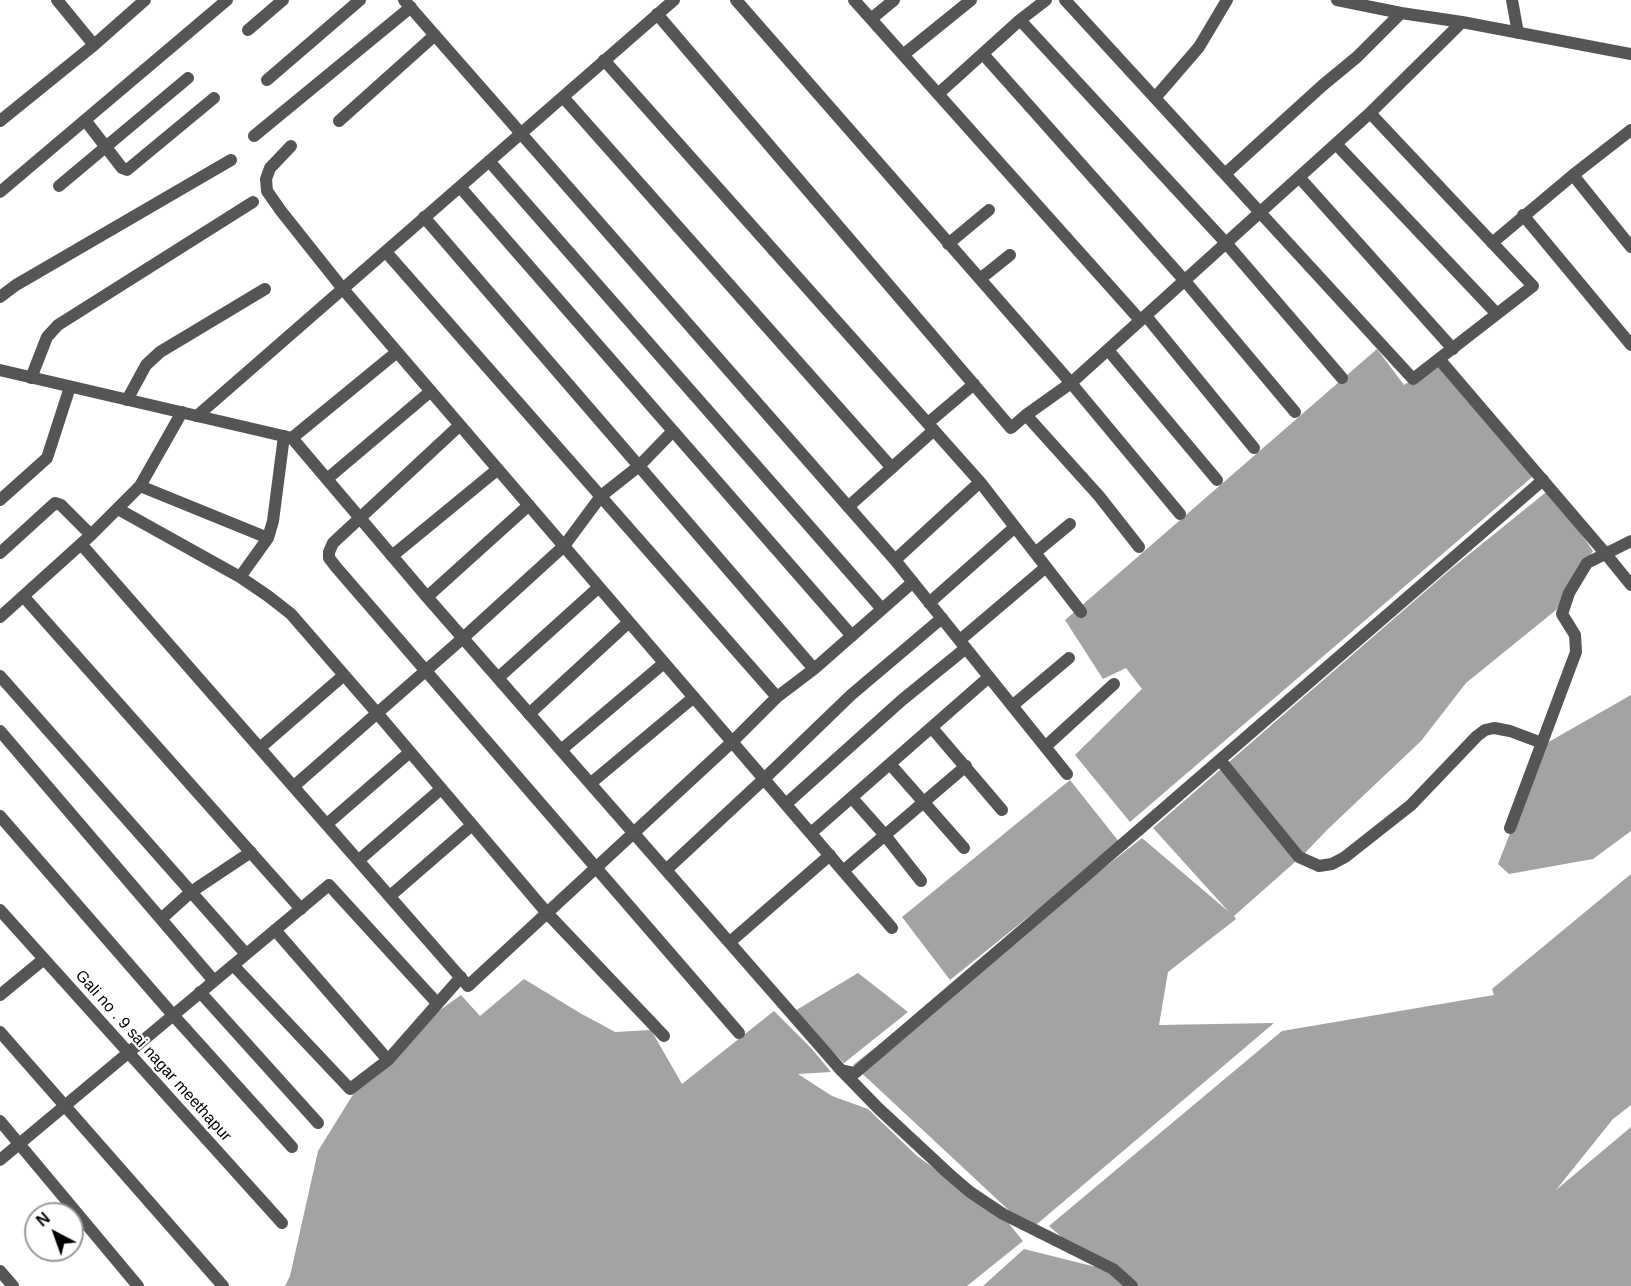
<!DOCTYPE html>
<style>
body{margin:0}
#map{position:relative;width:1631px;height:1286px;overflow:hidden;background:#fff;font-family:Arial,sans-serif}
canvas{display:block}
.north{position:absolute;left:24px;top:1202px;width:60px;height:60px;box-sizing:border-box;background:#fff;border:2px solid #999;border-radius:50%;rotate:319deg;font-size:16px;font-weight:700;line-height:24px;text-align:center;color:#000}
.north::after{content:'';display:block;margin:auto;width:21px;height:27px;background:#000;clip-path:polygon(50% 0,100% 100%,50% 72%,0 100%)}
</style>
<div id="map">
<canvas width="1631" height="1286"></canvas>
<div class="north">N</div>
</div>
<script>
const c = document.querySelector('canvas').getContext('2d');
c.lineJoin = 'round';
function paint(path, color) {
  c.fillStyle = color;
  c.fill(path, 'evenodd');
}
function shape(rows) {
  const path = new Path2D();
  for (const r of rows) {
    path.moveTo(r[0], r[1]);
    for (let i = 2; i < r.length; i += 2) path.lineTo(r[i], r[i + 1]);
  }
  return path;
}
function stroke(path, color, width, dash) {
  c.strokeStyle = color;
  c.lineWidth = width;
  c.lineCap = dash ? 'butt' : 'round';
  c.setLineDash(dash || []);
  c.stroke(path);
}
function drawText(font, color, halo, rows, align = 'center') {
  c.font = font + ' Arial,sans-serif';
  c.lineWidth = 4.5;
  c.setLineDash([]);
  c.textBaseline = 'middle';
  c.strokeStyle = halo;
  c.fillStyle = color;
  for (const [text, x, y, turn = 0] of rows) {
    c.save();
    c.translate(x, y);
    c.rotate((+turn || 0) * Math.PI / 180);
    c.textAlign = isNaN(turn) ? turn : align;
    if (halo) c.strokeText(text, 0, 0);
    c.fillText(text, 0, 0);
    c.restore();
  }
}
const water = shape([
 [1377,349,1404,385,1444,360,1538,472,1130,822,1075,755,1142,689,1126,668,1103,679,1065,620],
 [1550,489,1593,551,1556,610,1466,683,1421,741,1328,829,1303,855,1234,916,1236,919,1168,972,1159,1025,1274,1023,1030,1230,853,1065,1142,838,1229,912,1153,828,1451,569],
 [1631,695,1631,831,1593,859,1509,874,1498,864,1545,744],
 [1070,780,1120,843,950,980,902,917],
 [1631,874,1631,1105,1613,1119,1556,1190,1631,1127,1631,1286,983,1286,1024,1249,1096,1267,1049,1226,1282,1031,1494,995,1492,989],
 [858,973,908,1012,844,1063,793,1012],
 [524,979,580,1013,615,1032,651,1030,682,1084,774,1011,812,1049,831,1072,798,1074,832,1096,868,1109,917,1156,1006,1220,1023,1241,967,1286,285,1286,290,1276,318,1151,357,1088,426,1020,461,995,480,1016]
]);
const minor = shape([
 [57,0,94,45],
 [404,0,895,560,1067,774],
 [736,0,1071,383,1180,514],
 [854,0,1140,320],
 [1065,0,1413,379,1533,286,1370,113],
 [1337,0,1401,13,1462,22,1631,54],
 [1512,0,1518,33],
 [657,14,1011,428,1026,415,1099,496,1139,547],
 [871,19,894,0],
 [1020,20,1226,243,1342,378],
 [248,30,283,0],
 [983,54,1185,281,1295,412],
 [903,55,971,0],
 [604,60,980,482,1081,612],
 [267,80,360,0],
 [938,94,1020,20,1046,0],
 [563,97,892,468],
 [1155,98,1199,47,1227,0],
 [85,120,122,168,127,170,214,98],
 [0,121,94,45,145,0],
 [339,121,435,35],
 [254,136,411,7],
 [1336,144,1497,314],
 [291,146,270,168,266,179,267,191,281,211,343,289,892,928],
 [489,161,882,609],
 [1225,174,1323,85,1357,57,1401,13],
 [1573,175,1631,247],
 [1299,177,1453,349],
 [59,186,188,78],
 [460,187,852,636],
 [0,192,227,0],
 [1523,215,1631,345],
 [424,217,814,669],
 [1492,243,1573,175,1631,130],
 [948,244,989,210],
 [386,252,777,697],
 [980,279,1010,255],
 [0,297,16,285,231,160],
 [1146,316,1254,448],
 [1108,350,1217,480],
 [1439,359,1605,553,1631,585],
 [31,378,47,337,58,325,253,202],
 [127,400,146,365,160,352,265,289],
 [1026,415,1071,383,1370,113,1462,22],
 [197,416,674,0],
 [928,423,974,384],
 [460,425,333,543,329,552,329,558,336,567,739,1033],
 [292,438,397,352],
 [327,479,431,391],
 [140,486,268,538],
 [0,500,47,458,70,387],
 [848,507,934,430],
 [118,509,240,577,268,596,291,614,377,713,547,913,664,1036],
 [81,544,468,986,732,742,777,697,814,669,913,582],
 [0,553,55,503,61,505,91,535],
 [1035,553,1070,524],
 [392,556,498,469],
 [895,560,980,482],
 [240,577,268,538,273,521,284,436],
 [24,597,301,909],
 [427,597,529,505],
 [929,603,1015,527],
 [0,617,91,535,140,486,182,412],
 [960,640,1046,567],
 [0,676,246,954],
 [498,678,599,587],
 [1012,706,1069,658],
 [529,714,629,622],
 [932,728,1002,810],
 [0,731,214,981],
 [261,747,344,675],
 [1045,747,1114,684],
 [561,750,664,663],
 [1220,760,1294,851,1299,857,1319,866,1332,864,1345,857,1411,805,1477,736,1485,730,1494,728,1510,731,1542,743],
 [890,764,964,848],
 [591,783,694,697],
 [294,786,463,638,564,546,601,496,639,466,673,431],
 [852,798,884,834,921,881],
 [786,804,902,700,966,648],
 [0,816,173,1015,292,1147],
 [327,824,410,752],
 [1510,828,1576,652,1575,635,1562,614,1569,593,1587,563,1631,541],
 [811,833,989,677],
 [359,860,441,789],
 [666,870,764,779,851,695,942,618],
 [843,871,966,766],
 [390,896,472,825],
 [0,910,282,1223],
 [161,919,191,892,251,852],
 [275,930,388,1060],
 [730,942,830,855],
 [233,965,350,1089,388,1060,461,977],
 [200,992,318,1123],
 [0,995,44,959],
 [0,1032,223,1286],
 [841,1070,878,1108,949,1174,970,1192,1003,1214,1113,1269,1132,1286],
 [0,1121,138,1286],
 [0,1160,329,885,437,1003],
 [0,1271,13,1286]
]);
const tertiary = shape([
 [0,370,292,438,427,597,841,1070,855,1073,1066,893,1543,480]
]);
const streetNames = [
 ["Gali no . 9 sai nagar meethapur",153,1056,48]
];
paint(water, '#a3a3a3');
stroke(minor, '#555', 12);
stroke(tertiary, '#555', 12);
drawText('16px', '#000', '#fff', streetNames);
</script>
